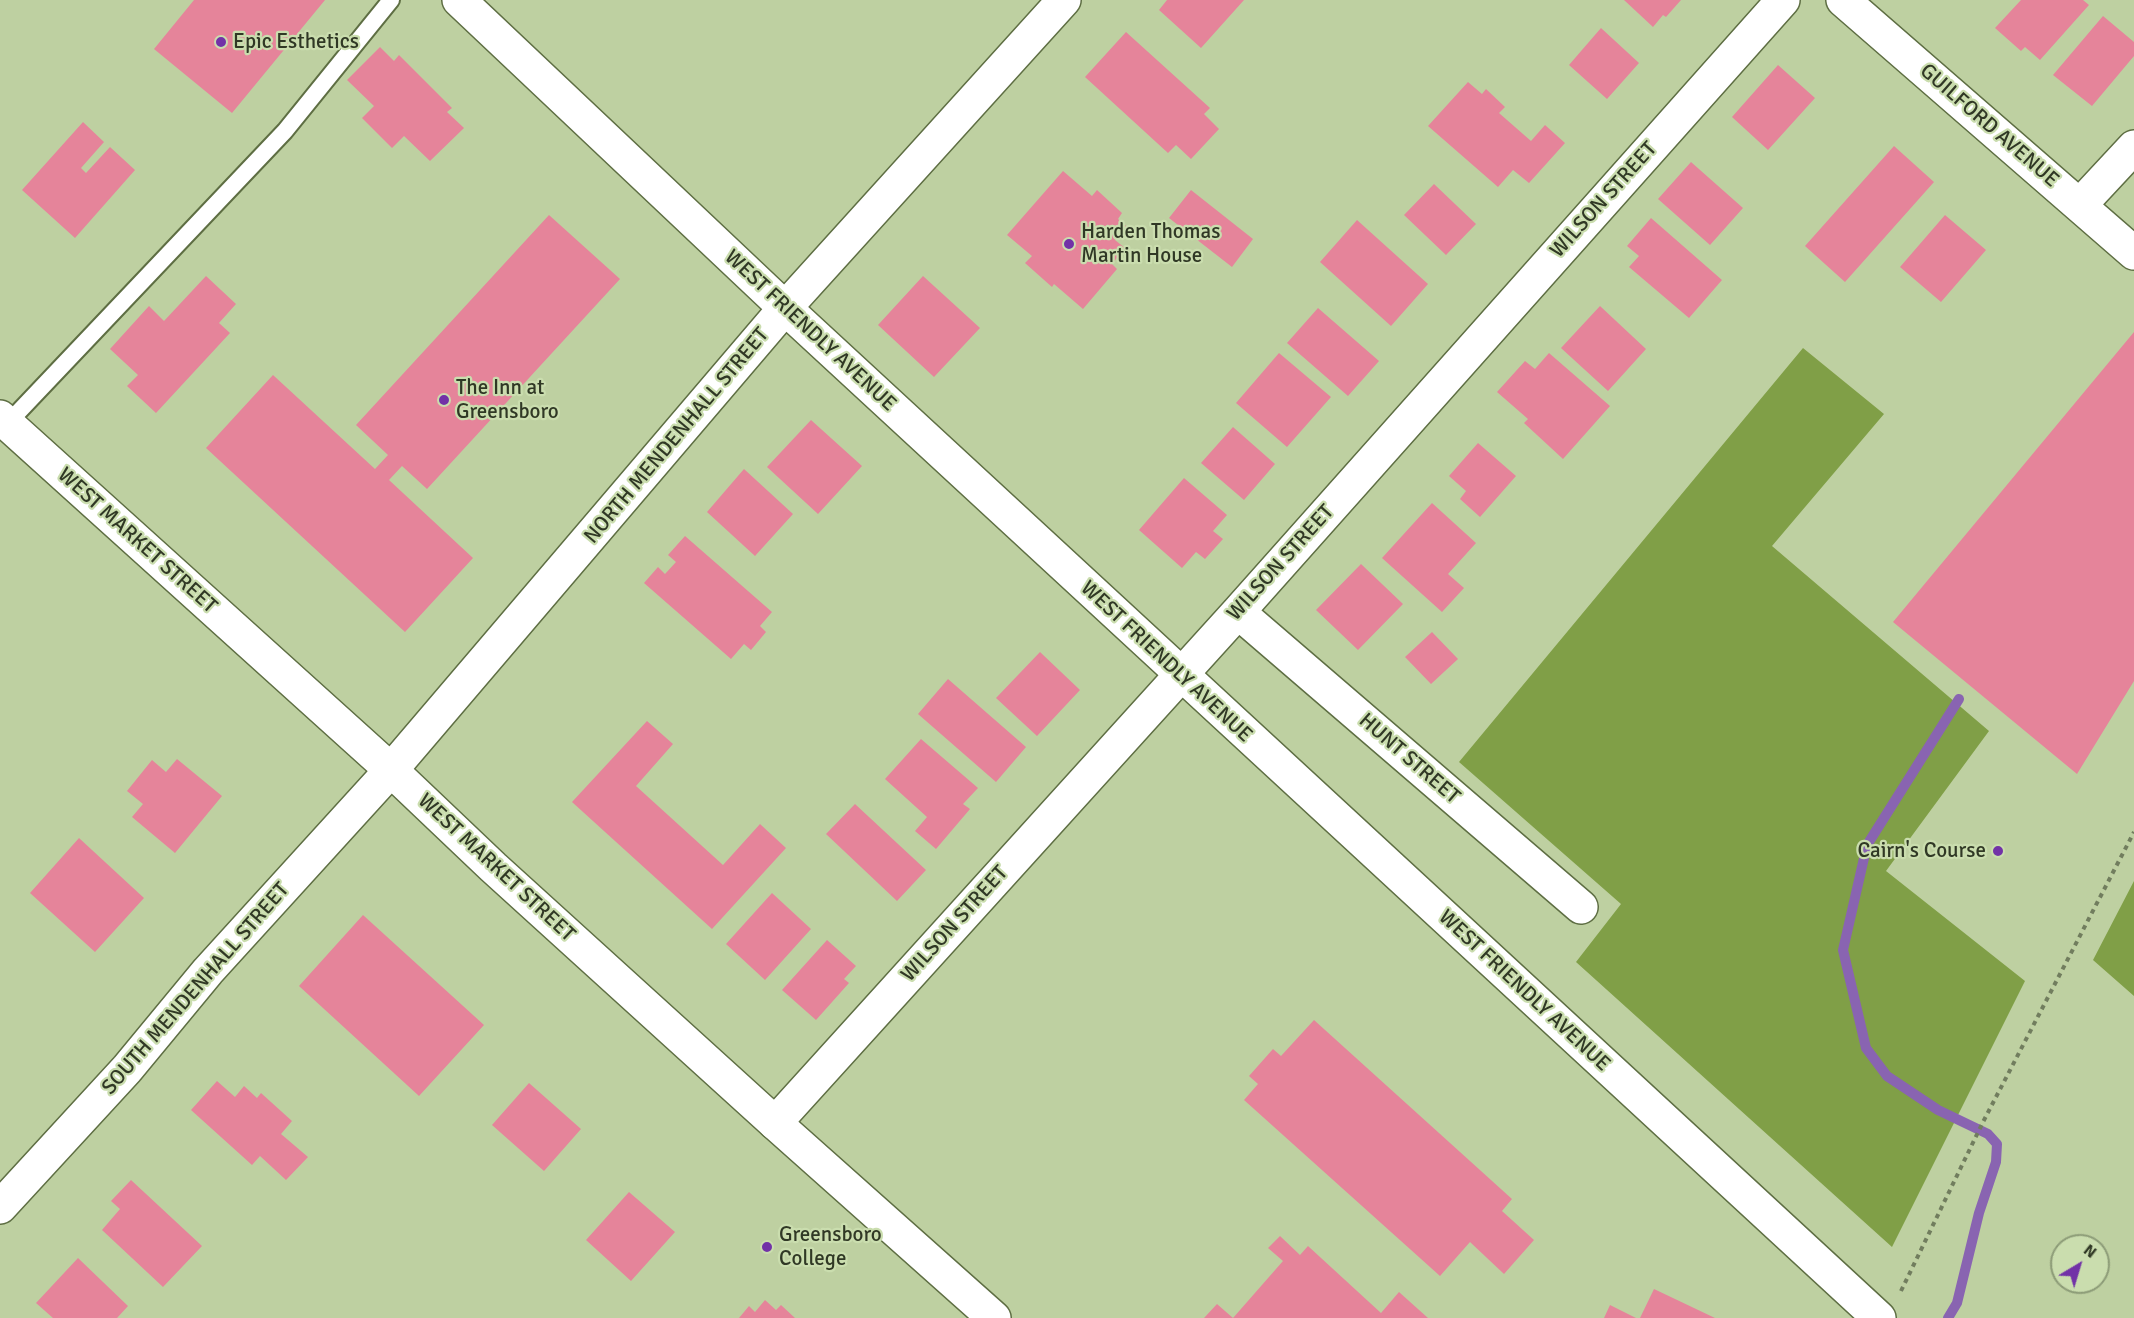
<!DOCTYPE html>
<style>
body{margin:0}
#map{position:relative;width:2134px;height:1318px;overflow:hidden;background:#bed0a1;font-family:Signika,sans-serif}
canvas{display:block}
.north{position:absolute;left:2050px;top:1234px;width:60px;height:60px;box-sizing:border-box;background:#caddae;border:2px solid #8c9b77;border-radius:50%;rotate:38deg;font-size:16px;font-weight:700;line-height:24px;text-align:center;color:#303825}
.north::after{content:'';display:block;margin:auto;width:21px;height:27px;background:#7232a7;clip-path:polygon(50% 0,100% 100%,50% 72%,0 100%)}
</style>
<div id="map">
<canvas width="2134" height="1318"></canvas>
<div class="north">N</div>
</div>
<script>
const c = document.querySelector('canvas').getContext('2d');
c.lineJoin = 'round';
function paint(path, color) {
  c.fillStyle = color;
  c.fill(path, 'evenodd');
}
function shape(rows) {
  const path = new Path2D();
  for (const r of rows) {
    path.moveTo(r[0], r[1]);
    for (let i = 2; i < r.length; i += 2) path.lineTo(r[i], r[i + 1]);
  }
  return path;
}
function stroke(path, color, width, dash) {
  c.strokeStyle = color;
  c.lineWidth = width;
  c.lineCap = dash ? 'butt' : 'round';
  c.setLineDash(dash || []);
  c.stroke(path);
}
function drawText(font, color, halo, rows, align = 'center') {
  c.font = font + ' Signika,sans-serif';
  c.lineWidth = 4.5;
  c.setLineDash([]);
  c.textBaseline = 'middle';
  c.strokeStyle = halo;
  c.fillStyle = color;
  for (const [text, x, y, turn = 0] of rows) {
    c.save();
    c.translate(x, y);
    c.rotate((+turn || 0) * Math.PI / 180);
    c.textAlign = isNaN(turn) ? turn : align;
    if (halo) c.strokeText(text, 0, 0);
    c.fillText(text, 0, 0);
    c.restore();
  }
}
const forest = shape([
 [1803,348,1884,414,1772,546,1989,731,1886,871,2025,981,1892,1247,1576,962,1621,904,1459,762],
 [2134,881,2134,996,2093,960]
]);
const stream = shape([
 [1948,1318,1957,1303,1979,1213,1996,1162,1997,1144,1988,1134,1938,1110,1887,1076,1866,1048,1843,950,1867,845,1959,699]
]);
const building = shape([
 [194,0,325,0,232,113,154,49],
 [1167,0,1244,0,1201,48,1159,10],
 [1624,0,1681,0,1666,17,1663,15,1653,27],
 [2021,0,2083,0,2089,5,2040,60,2025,47,2021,51,1995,28],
 [2103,16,2134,42,2134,56,2092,106,2053,75],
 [1601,28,1639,63,1607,99,1569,65],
 [1126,32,1210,108,1204,114,1219,129,1191,159,1176,145,1168,153,1085,77],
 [380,47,394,61,399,55,452,108,447,112,464,128,430,161,404,136,392,148,362,118,374,106,347,80],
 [1778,65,1815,98,1768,150,1732,117],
 [1468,82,1482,94,1486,89,1505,107,1499,113,1531,141,1545,125,1565,143,1529,183,1513,170,1498,187,1428,126],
 [83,122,104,142,81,168,86,173,110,147,135,170,75,238,22,190],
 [1894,146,1934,182,1845,282,1805,246],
 [1691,162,1743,208,1710,245,1658,199],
 [1063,171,1092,196,1097,190,1122,213,1118,219,1126,226,1115,240,1125,248,1112,264,1117,269,1083,309,1054,284,1052,287,1025,263,1032,256,1007,235],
 [1434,184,1476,224,1446,255,1404,215],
 [1191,190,1253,239,1232,267,1169,218],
 [549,215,620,279,427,489,402,466,389,480,473,558,405,632,206,448,273,375,375,469,388,455,356,425],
 [1945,215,1986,250,1941,302,1900,267],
 [1651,218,1722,280,1689,318,1629,267,1639,256,1627,246],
 [1357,220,1428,284,1391,326,1320,262],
 [206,276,236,304,219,323,230,333,156,413,127,386,138,375,110,349,149,306,164,321],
 [923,276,980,328,934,377,878,325],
 [1600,306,1646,349,1608,391,1561,348],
 [1318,308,1379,361,1348,396,1287,343],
 [2134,332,2134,681,2077,774,1893,622],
 [1279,353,1331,397,1287,447,1236,403],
 [1549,353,1610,406,1563,459,1524,423,1528,419,1497,392,1525,361,1535,369],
 [811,420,862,466,818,514,767,467],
 [1233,427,1275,464,1244,500,1201,463],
 [1478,443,1516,476,1480,517,1460,499,1466,491,1449,476],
 [744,469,793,514,755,556,707,512],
 [1184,478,1227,515,1213,531,1223,539,1205,559,1196,552,1182,568,1139,530],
 [1432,503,1476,543,1448,574,1464,588,1442,612,1382,558],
 [685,536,772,612,760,626,766,632,751,650,744,644,731,659,644,583,658,567,665,574,676,562,668,555],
 [1361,564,1403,604,1358,650,1316,610],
 [1432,632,1458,659,1431,684,1405,657],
 [1040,652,1080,690,1037,736,996,698],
 [948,679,1026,747,996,782,918,714],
 [647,721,673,744,636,786,723,865,760,824,786,848,712,929,572,802],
 [921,739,978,788,963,804,970,809,936,849,915,831,927,817,885,779],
 [177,759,222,796,175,853,132,817,143,804,127,791,152,760,166,772],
 [855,804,926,870,897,901,826,834],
 [79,838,144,898,95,952,30,893],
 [772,893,811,929,765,980,726,944],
 [363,915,484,1025,419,1096,299,986],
 [827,940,856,966,844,979,849,983,816,1020,782,990],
 [1314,1020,1512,1199,1502,1211,1534,1240,1504,1274,1470,1242,1440,1276,1244,1100,1258,1084,1249,1076,1273,1049,1281,1056],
 [217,1081,235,1097,244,1086,257,1098,261,1093,292,1121,281,1134,308,1157,286,1180,260,1156,252,1165,191,1110],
 [529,1083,581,1129,544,1171,492,1125],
 [131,1180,202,1246,163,1287,102,1230,120,1209,111,1201],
 [629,1192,675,1232,631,1281,586,1240],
 [1280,1236,1300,1255,1308,1246,1381,1313,1399,1292,1428,1318,1204,1318,1217,1304,1233,1318,1283,1261,1268,1248],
 [78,1258,128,1306,117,1318,53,1318,36,1303],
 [1654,1289,1715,1318,1640,1318],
 [765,1300,776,1310,781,1305,795,1318,739,1318,749,1306,755,1312],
 [1610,1305,1636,1318,1604,1318]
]);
const path = shape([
 [1901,1291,1983,1122,2134,832]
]);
const service = shape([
 [7,424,285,131,391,0]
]);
const minor = shape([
 [1843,0,2134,253],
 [2080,205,2134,147],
 [1238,612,1581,907],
 [775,1123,1238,612,1783,0]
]);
const tertiary = shape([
 [0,1207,127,1069,208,971,391,770,785,308,1064,0]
]);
const secondary = shape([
 [459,0,785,308,1879,1318],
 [0,417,391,770,493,867,775,1123,994,1318]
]);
const markers = [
 [221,42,6,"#7232a7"],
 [1069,244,6,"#7232a7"],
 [444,400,6,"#7232a7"],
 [1998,851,6,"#7232a7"],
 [767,1247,6,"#7232a7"]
];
const poiNames = [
 ["Epic Esthetics",233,42],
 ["Harden Thomas",1081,232],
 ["Martin House",1081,256],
 ["The Inn at",456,388],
 ["Greensboro",456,412],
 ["Cairn's Course",1986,851,"right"],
 ["Greensboro",779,1235],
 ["College",779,1259]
];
const streetNames = [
 ["GUILFORD AVENUE",1989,126,41],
 ["WILSON STREET",1604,200,-48],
 ["WEST FRIENDLY AVENUE",810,331,43],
 ["NORTH MENDENHALL STREET",677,436,-50],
 ["WEST MARKET STREET",137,541,42],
 ["WILSON STREET",1281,563,-48],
 ["WEST FRIENDLY AVENUE",1166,662,43],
 ["HUNT STREET",1409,759,41],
 ["WEST MARKET STREET",496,868,43],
 ["WILSON STREET",955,924,-48],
 ["SOUTH MENDENHALL STREET",196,989,-49],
 ["WEST FRIENDLY AVENUE",1524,991,43]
];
paint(forest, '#809f47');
stroke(stream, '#8964b1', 10);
paint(building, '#e5849a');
stroke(service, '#5e6e43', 20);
stroke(minor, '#5e6e43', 36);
stroke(tertiary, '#5e6e43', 36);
stroke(secondary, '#5e6e43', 36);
stroke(path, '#717d5e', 4, [4.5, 4.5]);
stroke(service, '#fff', 16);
stroke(minor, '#fff', 33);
stroke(tertiary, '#fff', 33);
stroke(secondary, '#fff', 33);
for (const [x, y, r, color] of markers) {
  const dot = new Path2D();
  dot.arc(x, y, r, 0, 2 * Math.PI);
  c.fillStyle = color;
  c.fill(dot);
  stroke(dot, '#caddae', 2);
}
drawText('21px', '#303825', '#caddae', poiNames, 'left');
drawText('21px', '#303825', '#caddae', streetNames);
</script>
